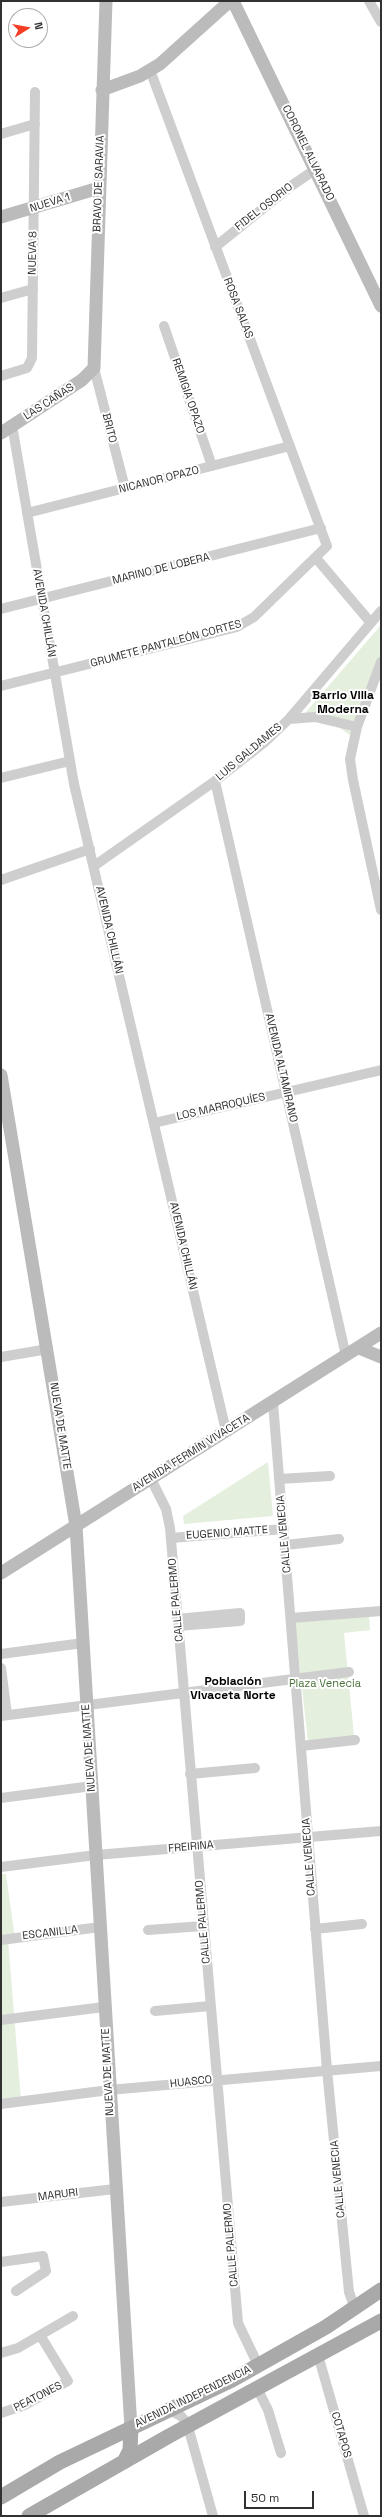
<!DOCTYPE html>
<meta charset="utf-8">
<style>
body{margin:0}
#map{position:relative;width:382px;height:2517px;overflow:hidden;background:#fff;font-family:"Space Grotesk",sans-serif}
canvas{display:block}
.frame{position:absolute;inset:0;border:2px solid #313131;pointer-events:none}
.north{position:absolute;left:8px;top:8px;width:40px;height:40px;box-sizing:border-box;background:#fff;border:1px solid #adadad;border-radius:50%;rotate:79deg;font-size:11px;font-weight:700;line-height:16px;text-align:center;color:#313131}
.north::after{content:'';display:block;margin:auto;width:14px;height:18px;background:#f53d25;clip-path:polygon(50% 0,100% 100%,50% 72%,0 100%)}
.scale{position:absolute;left:244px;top:2491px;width:70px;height:18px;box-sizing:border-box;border:2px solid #313131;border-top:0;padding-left:5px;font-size:12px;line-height:14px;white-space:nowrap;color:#313131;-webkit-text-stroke:3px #fff;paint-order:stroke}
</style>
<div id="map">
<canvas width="382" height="2517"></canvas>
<div class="frame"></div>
<div class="north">N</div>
<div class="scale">50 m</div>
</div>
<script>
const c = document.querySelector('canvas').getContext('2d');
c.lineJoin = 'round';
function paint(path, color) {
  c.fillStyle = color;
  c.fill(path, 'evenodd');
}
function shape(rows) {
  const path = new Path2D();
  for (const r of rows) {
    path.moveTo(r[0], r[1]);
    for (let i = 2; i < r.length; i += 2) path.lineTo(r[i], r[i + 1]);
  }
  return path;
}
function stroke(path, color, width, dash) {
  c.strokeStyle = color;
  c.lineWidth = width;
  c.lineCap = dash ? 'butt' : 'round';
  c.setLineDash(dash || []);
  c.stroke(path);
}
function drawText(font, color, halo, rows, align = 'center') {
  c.font = font + ' "Space Grotesk",sans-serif';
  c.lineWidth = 4;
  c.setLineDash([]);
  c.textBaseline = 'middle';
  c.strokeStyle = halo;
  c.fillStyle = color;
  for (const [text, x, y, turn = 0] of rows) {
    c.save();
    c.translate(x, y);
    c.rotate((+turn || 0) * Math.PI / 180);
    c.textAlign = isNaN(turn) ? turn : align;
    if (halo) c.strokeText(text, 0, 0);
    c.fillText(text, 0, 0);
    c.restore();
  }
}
const green = shape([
 [381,625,381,663,354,738,334,724,300,719],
 [268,1462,273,1516,184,1524,183,1516],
 [369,1615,370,1630,344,1633,354,1736,308,1742,295,1624,297,1621],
 [1,1874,6,1874,15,1939,8,1940,21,2100,1,2103]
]);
const street = shape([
 [369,1,381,22],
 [1,134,35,124],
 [215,247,291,186,316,169],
 [1,298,33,289],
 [164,326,212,466],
 [94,368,125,488],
 [1,376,27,368,32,358,35,92],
 [12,425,74,784,226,1431],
 [27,513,290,446],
 [316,558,371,623],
 [1,609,321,528],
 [381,662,357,727,350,759,353,780,381,910],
 [1,686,237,627,254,617,327,546,150,70],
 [289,719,315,717,357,727],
 [1,778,70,761],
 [215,781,346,1356],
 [94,866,215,781,266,741,289,719,381,611],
 [1,880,90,849],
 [154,1123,381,1070],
 [1,1357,48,1349],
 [273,1403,327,2070,349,2292,355,2309],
 [151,1479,166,1509,170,1528,238,2323,258,2365],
 [279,1479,330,1476],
 [171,1538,284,1529],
 [286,1545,339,1539],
 [291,1618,381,1611],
 [177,1619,240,1613,240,1621,178,1626],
 [1,1654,83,1643],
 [1,1668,7,1715],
 [1,1716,349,1672],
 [301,1746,355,1740],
 [190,1774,255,1768],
 [1,1798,92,1786],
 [1,1867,96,1855,381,1831],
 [315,1929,362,1924],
 [148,1930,203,1926],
 [1,1940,100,1927],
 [155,2011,210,2006],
 [1,2020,104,2007],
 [1,2104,109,2090,381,2066],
 [1,2202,115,2189],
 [1,2262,43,2256,46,2271,16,2291],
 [1,2353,18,2348,73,2316],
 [318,2355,364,2516],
 [257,2388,268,2410,281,2453],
 [170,2410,181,2416,187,2423,213,2516],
 [1,2413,25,2405,68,2381,40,2335]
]);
const secondary = shape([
 [233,1,381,306],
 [102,90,140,76,160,64,230,1],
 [1,217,99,188],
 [1,433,82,380,94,368,106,1],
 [1,1075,76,1526,131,2428],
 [359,1348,381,1357],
 [1,1573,381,1333]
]);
const primary = shape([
 [124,2462,130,2450,131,2428],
 [1,2497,60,2462,232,2380,326,2327,381,2290],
 [29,2516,169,2436,381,2321]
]);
const streetNames = [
 ["CORONEL ALVARADO",308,153,64],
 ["BRAVO DE SARAVIA",99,184,-88],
 ["NUEVA 1",50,203,-17],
 ["FIDEL OSORIO",264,207,-38],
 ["NUEVA 8",33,253,-89],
 ["ROSA SALAS",238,308,69],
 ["REMIGIA OPAZO",188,396,71],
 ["LAS CAÑAS",49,402,-33],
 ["BRITO",109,428,76],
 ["NICANOR OPAZO",159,480,-14],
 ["MARINO DE LOBERA",161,569,-14],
 ["AVENIDA CHILLÁN",44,613,80],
 ["GRUMETE PANTALEÓN CORTES",166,644,-15],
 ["LUIS GALDAMES",249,752,-40],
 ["AVENIDA CHILLÁN",109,930,77],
 ["AVENIDA ALTAMIRANO",281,1068,77],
 ["LOS MARROQUÍES",221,1107,-13],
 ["AVENIDA CHILLÁN",183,1246,77],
 ["NUEVA DE MATTE",60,1426,81],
 ["AVENIDA FERMÍN VIVACETA",191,1453,-32],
 ["EUGENIO MATTE",227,1533,-4],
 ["CALLE VENECIA",284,1534,-95],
 ["CALLE PALERMO",176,1600,-95],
 ["NUEVA DE MATTE",89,1748,-94],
 ["FREIRINA",191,1847,-5],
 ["CALLE VENECIA",309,1857,-94],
 ["CALLE PALERMO",203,1922,-95],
 ["ESCANILLA",50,1933,-7],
 ["NUEVA DE MATTE",108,2072,-93],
 ["HUASCO",191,2082,-6],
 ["CALLE VENECIA",338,2179,-95],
 ["MARURI",58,2195,-7],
 ["CALLE PALERMO",231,2245,-95],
 ["PEATONES",38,2397,-27],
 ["AVENIDA INDEPENDENCIA",193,2397,-26],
 ["COTAPOS",341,2435,74]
];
const parkNames = [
 ["Plaza Venecia",325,1684]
];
const neighbourhoodNames = [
 ["Barrio Villa",343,696],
 ["Moderna",343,710],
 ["Población",233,1682],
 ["Vivaceta Norte",233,1696]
];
paint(green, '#e4efde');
stroke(street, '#cecece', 10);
stroke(secondary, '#bbb', 13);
stroke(primary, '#a9a9a9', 15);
drawText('11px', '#313131', '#fff', streetNames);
drawText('11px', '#497139', '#fff', parkNames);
drawText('bold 12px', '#000', '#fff', neighbourhoodNames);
</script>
